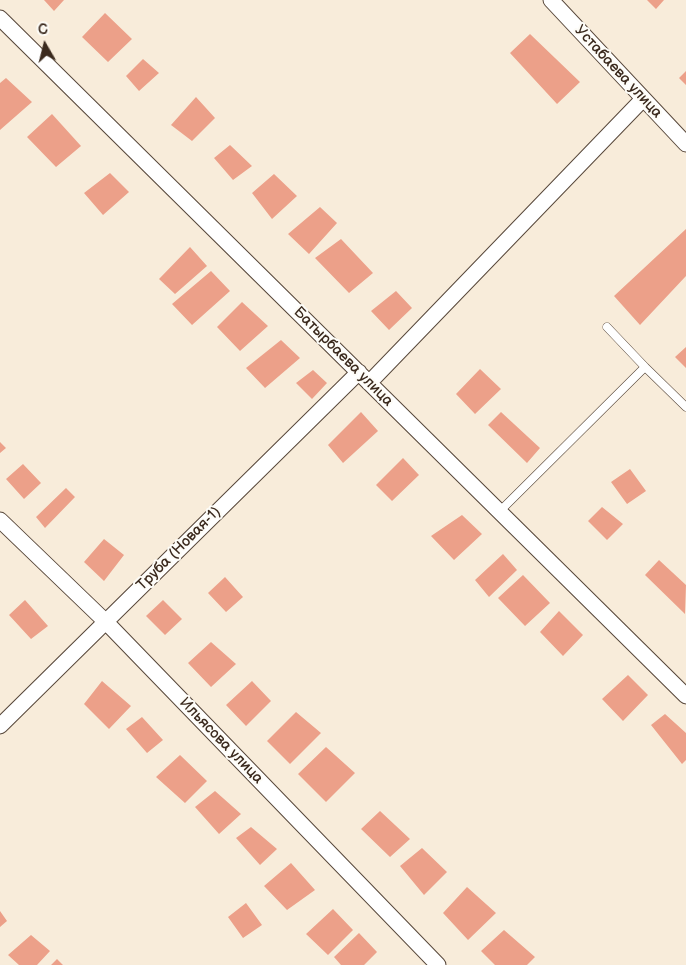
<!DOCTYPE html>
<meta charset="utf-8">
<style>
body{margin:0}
#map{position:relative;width:686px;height:965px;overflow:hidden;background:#f8ecda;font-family:"Balsamiq Sans",sans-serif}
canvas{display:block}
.north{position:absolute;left:20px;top:20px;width:50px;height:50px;-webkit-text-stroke:4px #fdfcf7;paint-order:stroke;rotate:352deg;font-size:14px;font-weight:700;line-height:20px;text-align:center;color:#3b2a1e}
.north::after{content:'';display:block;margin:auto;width:18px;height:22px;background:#3b2a1e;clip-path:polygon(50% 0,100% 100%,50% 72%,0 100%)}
</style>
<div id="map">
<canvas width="686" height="965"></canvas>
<div class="north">С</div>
</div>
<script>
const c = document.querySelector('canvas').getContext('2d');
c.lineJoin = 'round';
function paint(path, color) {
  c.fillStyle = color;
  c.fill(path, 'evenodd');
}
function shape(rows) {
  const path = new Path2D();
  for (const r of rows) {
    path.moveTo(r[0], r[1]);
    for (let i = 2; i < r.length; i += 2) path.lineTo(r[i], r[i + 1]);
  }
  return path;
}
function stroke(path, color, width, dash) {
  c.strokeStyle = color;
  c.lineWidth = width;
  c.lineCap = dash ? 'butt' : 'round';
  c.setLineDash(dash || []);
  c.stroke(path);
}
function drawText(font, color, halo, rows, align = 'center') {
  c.font = font + ' "Balsamiq Sans",sans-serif';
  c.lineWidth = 4;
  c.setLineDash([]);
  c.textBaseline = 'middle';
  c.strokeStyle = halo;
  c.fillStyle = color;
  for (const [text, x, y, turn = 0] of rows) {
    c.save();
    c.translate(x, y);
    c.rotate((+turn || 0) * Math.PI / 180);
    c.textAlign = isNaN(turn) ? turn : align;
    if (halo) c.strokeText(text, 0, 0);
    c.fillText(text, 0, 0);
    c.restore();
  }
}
const building = shape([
 [44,0,64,0,54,11],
 [647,0,664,0,656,9],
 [105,13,132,39,108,62,82,37],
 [530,34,580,82,557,104,510,53],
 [143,59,159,73,139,91,126,76],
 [686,71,686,85,679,78],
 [6,78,32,102,0,130,0,83],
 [196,97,215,118,192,141,171,125],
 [52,114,81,146,56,167,27,137],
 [230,145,252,166,233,180,214,158],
 [110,173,129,192,103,215,84,193],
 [274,174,297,196,272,219,252,193],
 [320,207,337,223,309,254,288,234],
 [686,229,686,276,640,325,614,296],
 [341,239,373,273,349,293,315,258],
 [190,247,207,266,175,294,159,279],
 [211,271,230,291,192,325,172,304],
 [396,291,412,308,389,330,371,311],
 [242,302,268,326,240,351,217,327],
 [281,340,300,358,265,388,246,368],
 [686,347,686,368,675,357],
 [480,369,501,389,475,414,456,394],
 [313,370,327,383,312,399,296,383],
 [361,412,378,431,343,463,328,445],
 [501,412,540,448,527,463,488,425],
 [0,442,6,448,0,453],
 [403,458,419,475,392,501,376,485],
 [23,464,41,483,24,499,6,479],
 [630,469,646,491,627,504,611,482],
 [66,488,75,497,45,528,36,517],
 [602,507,623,524,607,540,588,521],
 [462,515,482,534,454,560,431,536],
 [104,539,124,555,104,581,84,562],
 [503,554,517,570,489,597,475,580],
 [659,560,686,585,685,614,645,575],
 [523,575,550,603,525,626,498,598],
 [225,577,243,597,226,612,208,593],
 [25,600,48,626,31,639,9,615],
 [163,600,182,619,165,635,146,616],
 [559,611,583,635,563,656,540,632],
 [211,642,236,664,211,687,188,663],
 [628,675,648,695,623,721,602,699],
 [102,681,131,706,109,729,84,704],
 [252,681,271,701,246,726,226,705],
 [296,712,321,733,290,764,267,741],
 [665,714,686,733,686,760,682,764,651,725],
 [142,717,163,740,147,753,126,729],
 [326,747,355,773,326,802,298,774],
 [180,755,207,781,185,803,156,777],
 [215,791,241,814,219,834,195,807],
 [380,811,410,839,390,857,361,829],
 [251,827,277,849,260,865,236,838],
 [422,848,447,872,424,895,400,866],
 [291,863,315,890,287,910,264,886],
 [467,887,496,913,468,940,443,913],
 [246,903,262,925,243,938,228,917],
 [333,909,353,930,328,955,306,934],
 [0,911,7,921,0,927],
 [504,930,535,957,527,965,495,965,481,951],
 [359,933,377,952,364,965,341,965,334,957],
 [31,935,50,951,37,965,19,965,8,955],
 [57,959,63,965,51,965]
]);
const service = shape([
 [645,367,686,407],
 [499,512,645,367,607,327]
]);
const minor = shape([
 [551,0,686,144],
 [0,18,686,696],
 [369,383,643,99],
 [0,520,106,622,438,965],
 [0,726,359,372]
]);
const streetNames = [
 ["Устабаева улица",618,72,47],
 ["Батырбаева улица",343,357,45],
 ["Труба (Новая-1)",179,549,-45],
 ["Ильясова улица",221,741,46]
];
paint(building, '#eca089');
stroke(service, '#57473a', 9);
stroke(minor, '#57473a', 17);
stroke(service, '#fff', 8);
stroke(minor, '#fff', 15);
drawText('15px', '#3b2a1e', '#fdfcf7', streetNames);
</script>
